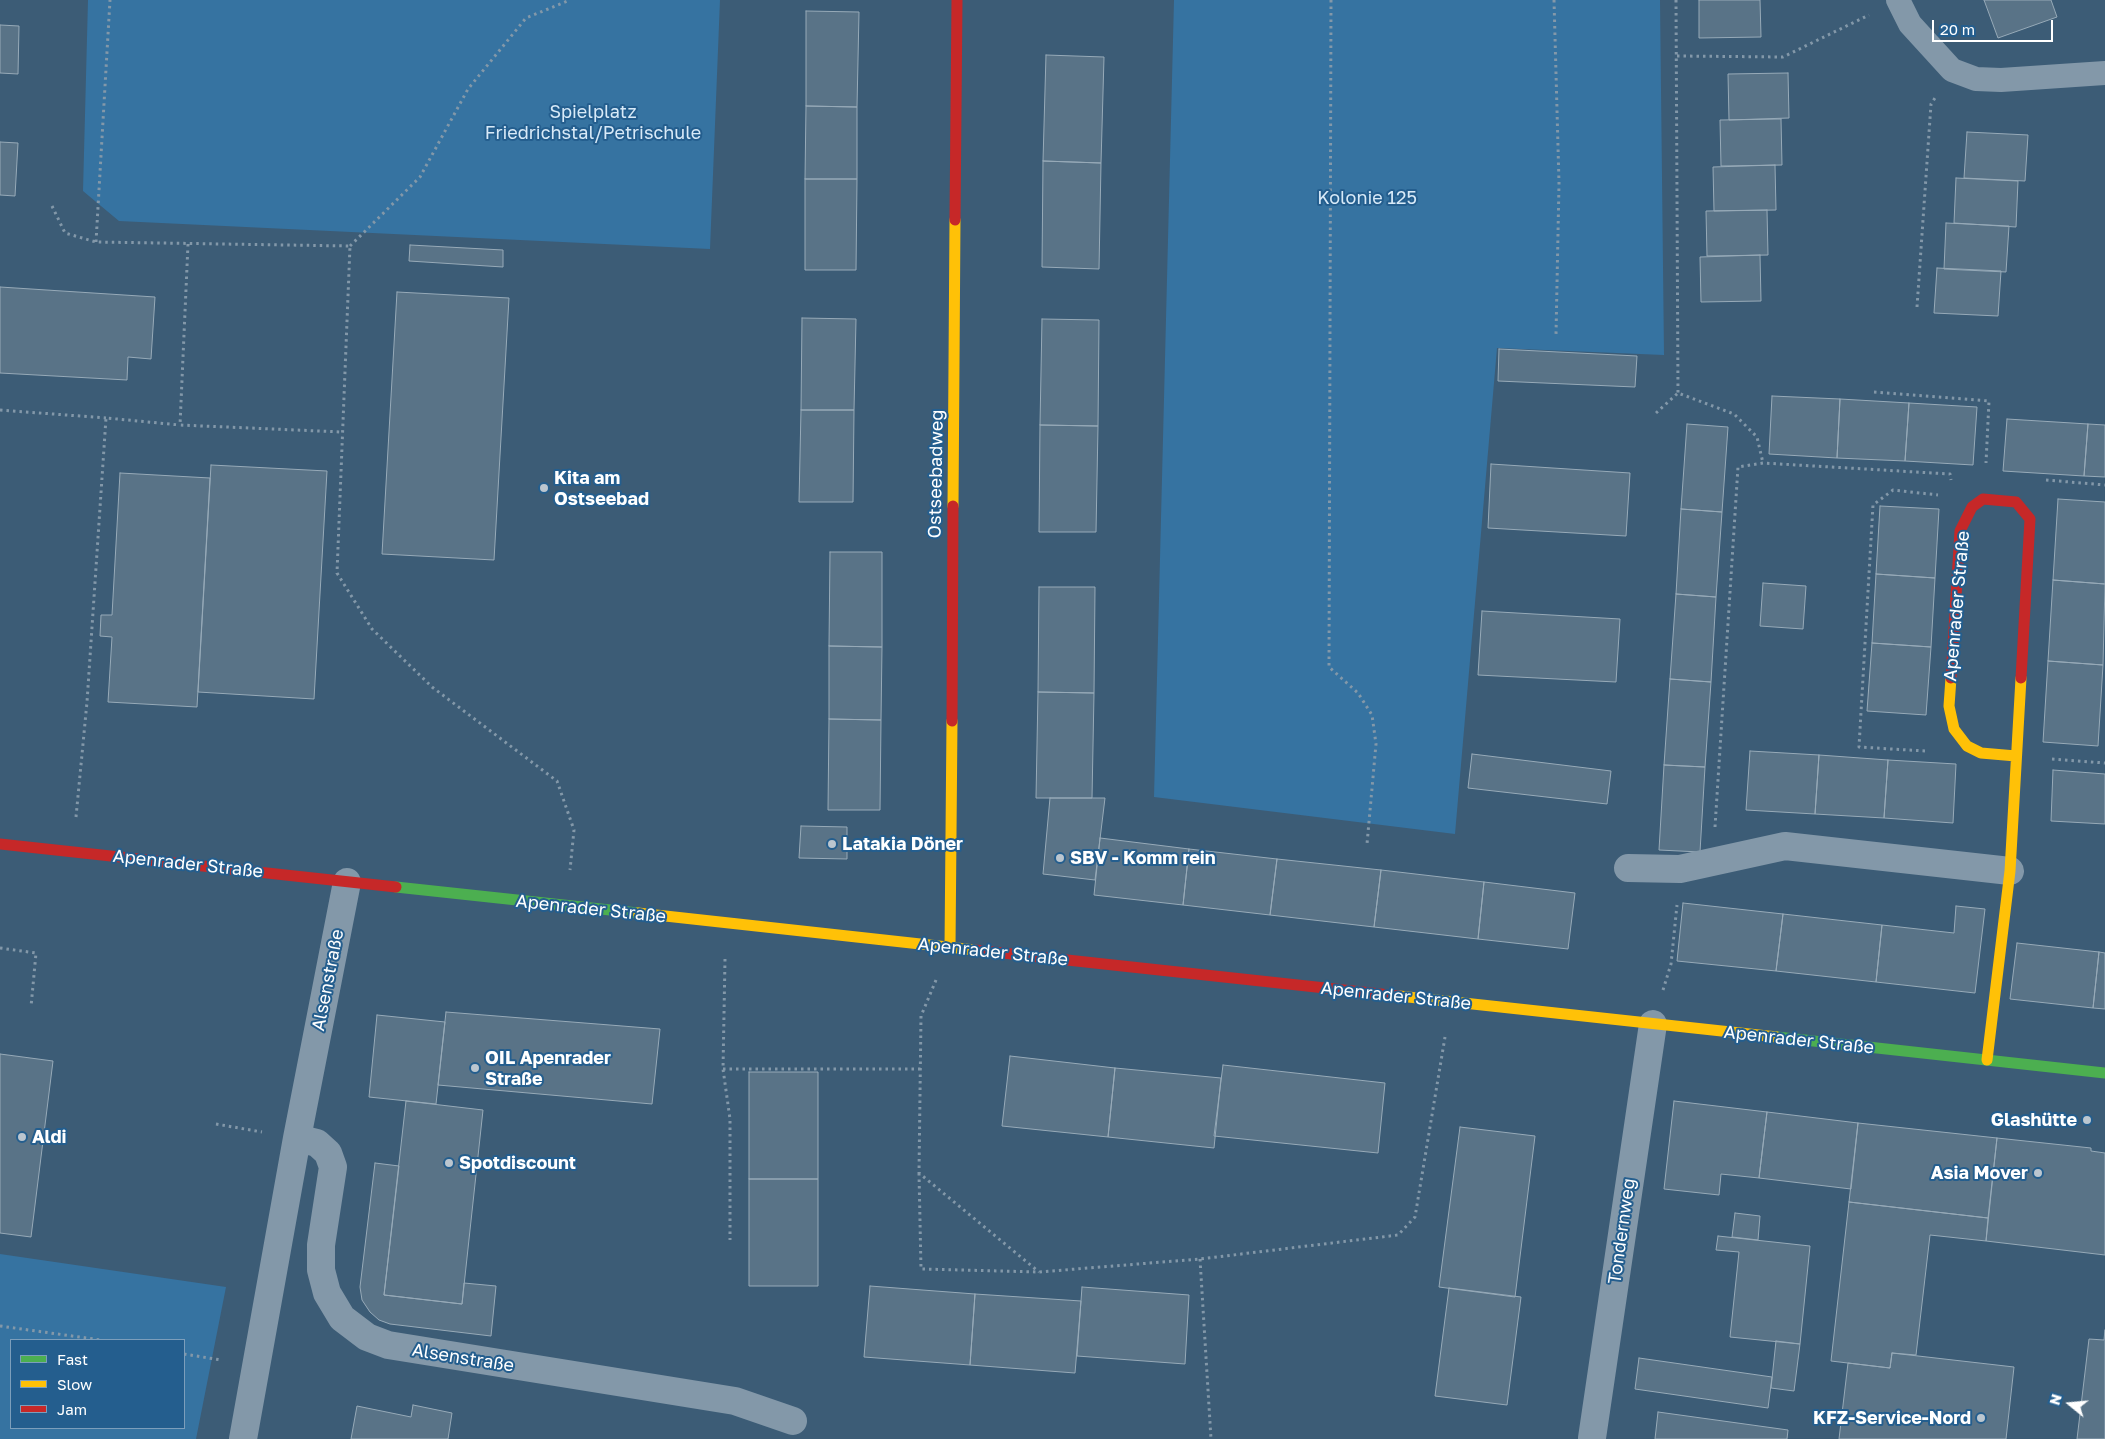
<!DOCTYPE html>
<meta charset="utf-8">
<style>
body{margin:0}
#map{position:relative;width:2105px;height:1439px;overflow:hidden;background:#3c5c76;font-family:"Golos Text",sans-serif}
canvas{display:block}
.legend{position:absolute;left:10px;top:1339px;width:175px;height:90px;box-sizing:border-box;background:#245e8e;border:1px solid #7c9ebb;margin:0;padding:6px 9px;list-style:none;font-size:15px;color:#fff}
.legend li{display:flex;align-items:center;gap:10px;height:25px}
.legend b{width:25px;border:1px solid #7c9ebb}
.north{position:absolute;left:2045px;top:1379px;width:50px;height:50px;-webkit-text-stroke:4px #245e8e;paint-order:stroke;rotate:287deg;font-size:14px;font-weight:700;line-height:20px;text-align:center;color:#fff}
.north::after{content:'';display:block;margin:auto;width:18px;height:22px;background:#fff;clip-path:polygon(50% 0,100% 100%,50% 72%,0 100%)}
.scale{position:absolute;left:1932px;top:20px;width:121px;height:22px;box-sizing:border-box;border:2px solid #fff;border-top:0;padding-left:6px;font-size:15px;line-height:18px;white-space:nowrap;color:#fff;-webkit-text-stroke:4px #245e8e;paint-order:stroke}
</style>
<div id="map">
<canvas width="2105" height="1439"></canvas>
<ul class="legend">
<li><b style="height:6px;background:#4caf50"></b>Fast</li>
<li><b style="height:6px;background:#ffc107"></b>Slow</li>
<li><b style="height:6px;background:#c62828"></b>Jam</li>
</ul>
<div class="north">N</div>
<div class="scale">20 m</div>
</div>
<script>
const c = document.querySelector('canvas').getContext('2d');
c.lineJoin = 'round';
function paint(path, color) {
  c.fillStyle = color;
  c.fill(path, 'evenodd');
}
function shape(rows) {
  const path = new Path2D();
  for (const r of rows) {
    path.moveTo(r[0], r[1]);
    for (let i = 2; i < r.length; i += 2) path.lineTo(r[i], r[i + 1]);
  }
  return path;
}
function stroke(path, color, width, dash) {
  c.strokeStyle = color;
  c.lineWidth = width;
  c.lineCap = dash ? 'butt' : 'round';
  c.setLineDash(dash || []);
  c.stroke(path);
}
function drawText(font, color, halo, rows, align = 'center') {
  c.font = font + ' "Golos Text",sans-serif';
  c.lineWidth = 4;
  c.setLineDash([]);
  c.textBaseline = 'middle';
  c.strokeStyle = halo;
  c.fillStyle = color;
  for (const [text, x, y, turn = 0] of rows) {
    c.save();
    c.translate(x, y);
    c.rotate((+turn || 0) * Math.PI / 180);
    c.textAlign = isNaN(turn) ? turn : align;
    if (halo) c.strokeText(text, 0, 0);
    c.fillText(text, 0, 0);
    c.restore();
  }
}
const green = shape([
 [88,0,720,0,710,249,119,221,83,191],
 [1174,0,1660,0,1664,355,1497,348,1455,834,1154,797],
 [0,1254,226,1287,196,1439,0,1439],
 [11,1340,184,1340,184,1428,11,1428]
]);
const building = shape([
 [1699,0,1760,0,1761,37,1699,38,1699,0],
 [1984,0,2051,0,2057,17,1998,38,1984,0],
 [806,11,859,12,857,107,806,106,806,11],
 [0,25,19,26,18,74,0,73,0,25],
 [1046,55,1104,57,1101,163,1043,161,1046,55],
 [1788,73,1789,118,1729,120,1728,74,1788,73],
 [806,106,857,107,857,179,805,179,806,106],
 [1781,119,1782,165,1721,166,1720,120,1781,119],
 [1967,132,2028,135,2025,181,1964,178,1967,132],
 [0,142,18,143,15,196,0,195,0,142],
 [1043,161,1101,163,1099,269,1042,267,1043,161],
 [1775,165,1776,210,1714,211,1713,167,1775,165],
 [1956,178,2018,181,2016,227,1954,223,1956,178],
 [805,179,857,179,856,270,805,270,805,179],
 [1767,210,1768,255,1707,256,1706,211,1767,210],
 [1946,223,2009,226,2006,272,1944,269,1946,223],
 [410,245,503,250,503,267,409,261,410,245],
 [1760,255,1761,301,1701,302,1700,257,1760,255],
 [1937,268,2001,271,1998,316,1934,313,1937,268],
 [0,287,155,297,151,359,128,357,127,380,0,373,0,287],
 [397,292,509,298,494,560,382,554,397,292],
 [802,318,856,319,854,410,801,410,802,318],
 [1042,319,1099,320,1098,426,1040,425,1042,319],
 [1499,349,1637,356,1635,387,1498,381,1499,349],
 [1772,396,1840,399,1837,458,1769,454,1772,396],
 [1840,399,1909,403,1905,461,1837,458,1840,399],
 [1909,403,1977,407,1973,465,1905,461,1909,403],
 [801,410,854,410,853,502,799,502,801,410],
 [2007,419,2088,424,2084,476,2003,471,2007,419],
 [1687,424,1728,427,1722,512,1681,509,1687,424],
 [2088,424,2105,425,2105,477,2084,476,2088,424],
 [1040,425,1098,426,1096,532,1039,532,1040,425],
 [1491,464,1630,473,1626,536,1488,528,1491,464],
 [211,465,327,471,314,699,198,692,211,465],
 [120,473,210,478,197,707,108,702,112,637,100,636,101,615,112,615,120,473],
 [2058,499,2105,502,2105,584,2053,580,2058,499],
 [1880,506,1939,509,1935,578,1876,574,1880,506],
 [1681,509,1722,512,1716,597,1676,594,1681,509],
 [830,552,882,552,882,647,829,646,830,552],
 [1876,574,1935,578,1931,647,1872,643,1876,574],
 [2053,580,2105,584,2103,665,2048,661,2053,580],
 [1763,583,1806,586,1803,629,1760,626,1763,583],
 [1039,587,1095,587,1094,693,1038,692,1039,587],
 [1676,594,1716,597,1711,682,1670,679,1676,594],
 [1482,611,1620,619,1616,682,1478,675,1482,611],
 [1872,643,1931,647,1926,715,1867,711,1872,643],
 [829,646,882,647,881,720,829,719,829,646],
 [2048,661,2103,665,2098,746,2043,742,2048,661],
 [1670,679,1711,682,1705,767,1664,765,1670,679],
 [1038,692,1094,693,1092,798,1036,798,1038,692],
 [829,719,881,720,880,810,828,810,829,719],
 [1750,751,1819,755,1815,814,1746,810,1750,751],
 [1472,754,1611,771,1607,804,1468,788,1472,754],
 [1819,755,1888,760,1884,818,1815,814,1819,755],
 [1888,760,1956,764,1953,823,1884,818,1888,760],
 [1664,765,1705,767,1700,852,1659,850,1664,765],
 [2053,770,2105,774,2105,824,2051,821,2053,770],
 [1050,798,1105,798,1095,880,1043,874,1050,798],
 [801,826,847,827,847,859,799,858,801,826],
 [1100,838,1189,849,1183,905,1094,895,1100,838],
 [1189,849,1277,859,1270,915,1183,905,1189,849],
 [1277,859,1381,870,1374,927,1270,915,1277,859],
 [1381,870,1484,882,1478,939,1374,927,1381,870],
 [1484,882,1575,893,1568,949,1478,939,1484,882],
 [1683,903,1783,914,1776,971,1677,961,1683,903],
 [1956,906,1985,909,1975,993,1876,982,1882,925,1954,933,1956,906],
 [1783,914,1882,925,1876,982,1776,971,1783,914],
 [2017,943,2099,952,2093,1008,2010,999,2017,943],
 [2099,952,2105,953,2105,1009,2093,1008,2099,952],
 [446,1012,660,1029,652,1104,438,1085,446,1012],
 [377,1015,445,1022,436,1104,369,1097,377,1015],
 [0,1054,53,1061,31,1237,0,1233,0,1054],
 [1010,1056,1115,1068,1108,1137,1002,1126,1010,1056],
 [1223,1065,1385,1083,1378,1153,1214,1136,1223,1065],
 [1115,1068,1221,1078,1214,1148,1108,1137,1115,1068],
 [749,1072,818,1072,818,1179,749,1179,749,1072],
 [406,1101,483,1110,462,1304,384,1295,406,1101],
 [1674,1101,1767,1112,1759,1178,1721,1174,1719,1195,1664,1189,1674,1101],
 [1767,1112,1858,1123,1851,1189,1759,1178,1767,1112],
 [1858,1123,1997,1138,1988,1218,1849,1202,1858,1123],
 [1460,1127,1535,1136,1515,1297,1439,1287,1460,1127],
 [1997,1138,2091,1148,2091,1151,2105,1153,2105,1255,1986,1241,1997,1138],
 [375,1163,399,1166,384,1295,462,1304,464,1283,496,1286,491,1336,390,1324,379,1320,370,1312,362,1300,360,1287,375,1163],
 [749,1179,818,1179,818,1286,749,1286,749,1179],
 [1849,1202,1988,1218,1986,1241,1930,1235,1916,1355,1892,1353,1890,1368,1831,1361,1849,1202],
 [1735,1213,1760,1216,1758,1240,1732,1237,1735,1213],
 [1718,1236,1810,1246,1800,1344,1730,1337,1739,1252,1716,1250,1718,1236],
 [870,1286,975,1294,970,1365,864,1357,870,1286],
 [1082,1287,1189,1295,1185,1364,1077,1356,1082,1287],
 [1449,1288,1521,1297,1507,1405,1435,1396,1449,1288],
 [975,1294,1081,1301,1075,1373,970,1365,975,1294],
 [2105,1330,2105,1439,2077,1439,2089,1339,2104,1340,2105,1330],
 [1776,1341,1800,1344,1794,1391,1771,1388,1776,1341],
 [1892,1353,2014,1367,2006,1439,1839,1439,1848,1363,1890,1368,1892,1353],
 [1639,1358,1772,1377,1768,1408,1635,1389,1639,1358],
 [413,1405,452,1413,448,1439,351,1439,357,1406,411,1417,413,1405],
 [1658,1412,1788,1430,1787,1439,1655,1439,1658,1412]
]);
const path = shape([
 [1331,0,1329,667,1358,693,1372,715,1376,744,1367,844],
 [1554,0,1559,183,1556,335],
 [1676,0,1678,393],
 [1677,56,1783,57,1869,15],
 [52,206,65,233,96,242,350,246,337,573,372,629,432,687,557,781,574,830,570,870],
 [96,242,110,0],
 [188,244,180,425,342,432],
 [350,246,420,177,468,89,526,18,570,0],
 [1917,307,1931,104,1935,98],
 [1874,392,1989,401,1986,463],
 [0,410,106,418],
 [1656,413,1678,393,1734,414,1757,437,1763,463],
 [2046,480,2105,485],
 [1925,751,1859,747,1873,505,1893,490,1938,495],
 [2052,759,2105,763],
 [76,817,87,702,106,418,180,425],
 [1715,827,1738,467,1763,463,1950,474,1951,480],
 [0,948,36,953,31,1007],
 [725,959,723,1069,730,1119,730,1240],
 [936,980,921,1016,919,1173,1039,1272],
 [1663,990,1671,964,1677,905],
 [723,1069,921,1069],
 [216,1124,262,1132],
 [919,1173,921,1269,1039,1272,1200,1259,1398,1235,1415,1217,1445,1037],
 [1200,1259,1211,1439],
 [0,1326,101,1340],
 [184,1354,221,1360]
]);
const lane = shape([
 [1898,0,1910,24,1952,70,1976,79,2001,80,2105,73]
]);
const street = shape([
 [1628,868,1680,869,1785,846,2010,871],
 [297,1138,317,1143,328,1153,333,1167,321,1245,321,1270,327,1293,342,1318,367,1337,388,1345,735,1401,793,1421],
 [1592,1438,1653,1024],
 [243,1439,297,1138,347,882]
]);
const fast = shape([
 [396,887,638,913],
 [1777,1037,2105,1073]
]);
const slow = shape([
 [953,506,955,220],
 [1951,678,1949,706,1954,729,1967,746,1981,753,2016,756],
 [638,913,975,950],
 [950,947,952,721],
 [1399,996,1777,1037],
 [1987,1060,2010,871,2021,678]
]);
const jam = shape([
 [955,220,957,0],
 [1951,678,1960,531,1972,507,1983,499,2016,502,2030,519,2021,678],
 [952,721,953,506],
 [0,844,396,887],
 [975,950,1399,996]
]);
const markers = [
 [544,488,5,"#bbc6cf"],
 [832,844,5,"#bbc6cf"],
 [1060,858,5,"#bbc6cf"],
 [475,1068,5,"#bbc6cf"],
 [2087,1120,5,"#bbc6cf"],
 [22,1137,5,"#bbc6cf"],
 [449,1163,5,"#bbc6cf"],
 [2038,1173,5,"#bbc6cf"],
 [1981,1418,5,"#bbc6cf"]
];
const parkNames = [
 ["Spielplatz",593,112],
 ["Friedrichstal/Petrischule",593,133],
 ["Kolonie 125",1367,198]
];
const streetNames = [
 ["Ostseebadweg",936,474,-89],
 ["Apenrader Straße",1957,606,-85],
 ["Apenrader Straße",188,864,6],
 ["Apenrader Straße",591,909,6],
 ["Apenrader Straße",993,952,6],
 ["Alsenstraße",328,980,-79],
 ["Apenrader Straße",1396,996,6],
 ["Apenrader Straße",1799,1040,6],
 ["Tondernweg",1622,1231,-82],
 ["Alsenstraße",463,1358,9]
];
const poiNames = [
 ["Kita am",554,478],
 ["Ostseebad",554,499],
 ["Latakia Döner",842,844],
 ["SBV - Komm rein",1070,858],
 ["OIL Apenrader",485,1058],
 ["Straße",485,1079],
 ["Glashütte",2077,1120,"right"],
 ["Aldi",32,1137],
 ["Spotdiscount",459,1163],
 ["Asia Mover",2028,1173,"right"],
 ["KFZ-Service-Nord",1971,1418,"right"]
];
paint(green, '#3673a1');
paint(building, '#597387');
stroke(building, '#97aab8', 1);
stroke(path, '#8398a9', 3, [2.5, 4]);
stroke(lane, '#8398a9', 24);
stroke(street, '#8398a9', 28);
stroke(fast, '#4caf50', 11);
stroke(slow, '#ffc107', 11);
stroke(jam, '#c62828', 11);
for (const [x, y, r, color] of markers) {
  const dot = new Path2D();
  dot.arc(x, y, r, 0, 2 * Math.PI);
  c.fillStyle = color;
  c.fill(dot);
  stroke(dot, '#245e8e', 2);
}
drawText('18px', '#d8eaf8', '#245e8e', parkNames);
drawText('18px', '#fff', '#245e8e', streetNames);
drawText('bold 18px', '#fff', '#245e8e', poiNames, 'left');
</script>
